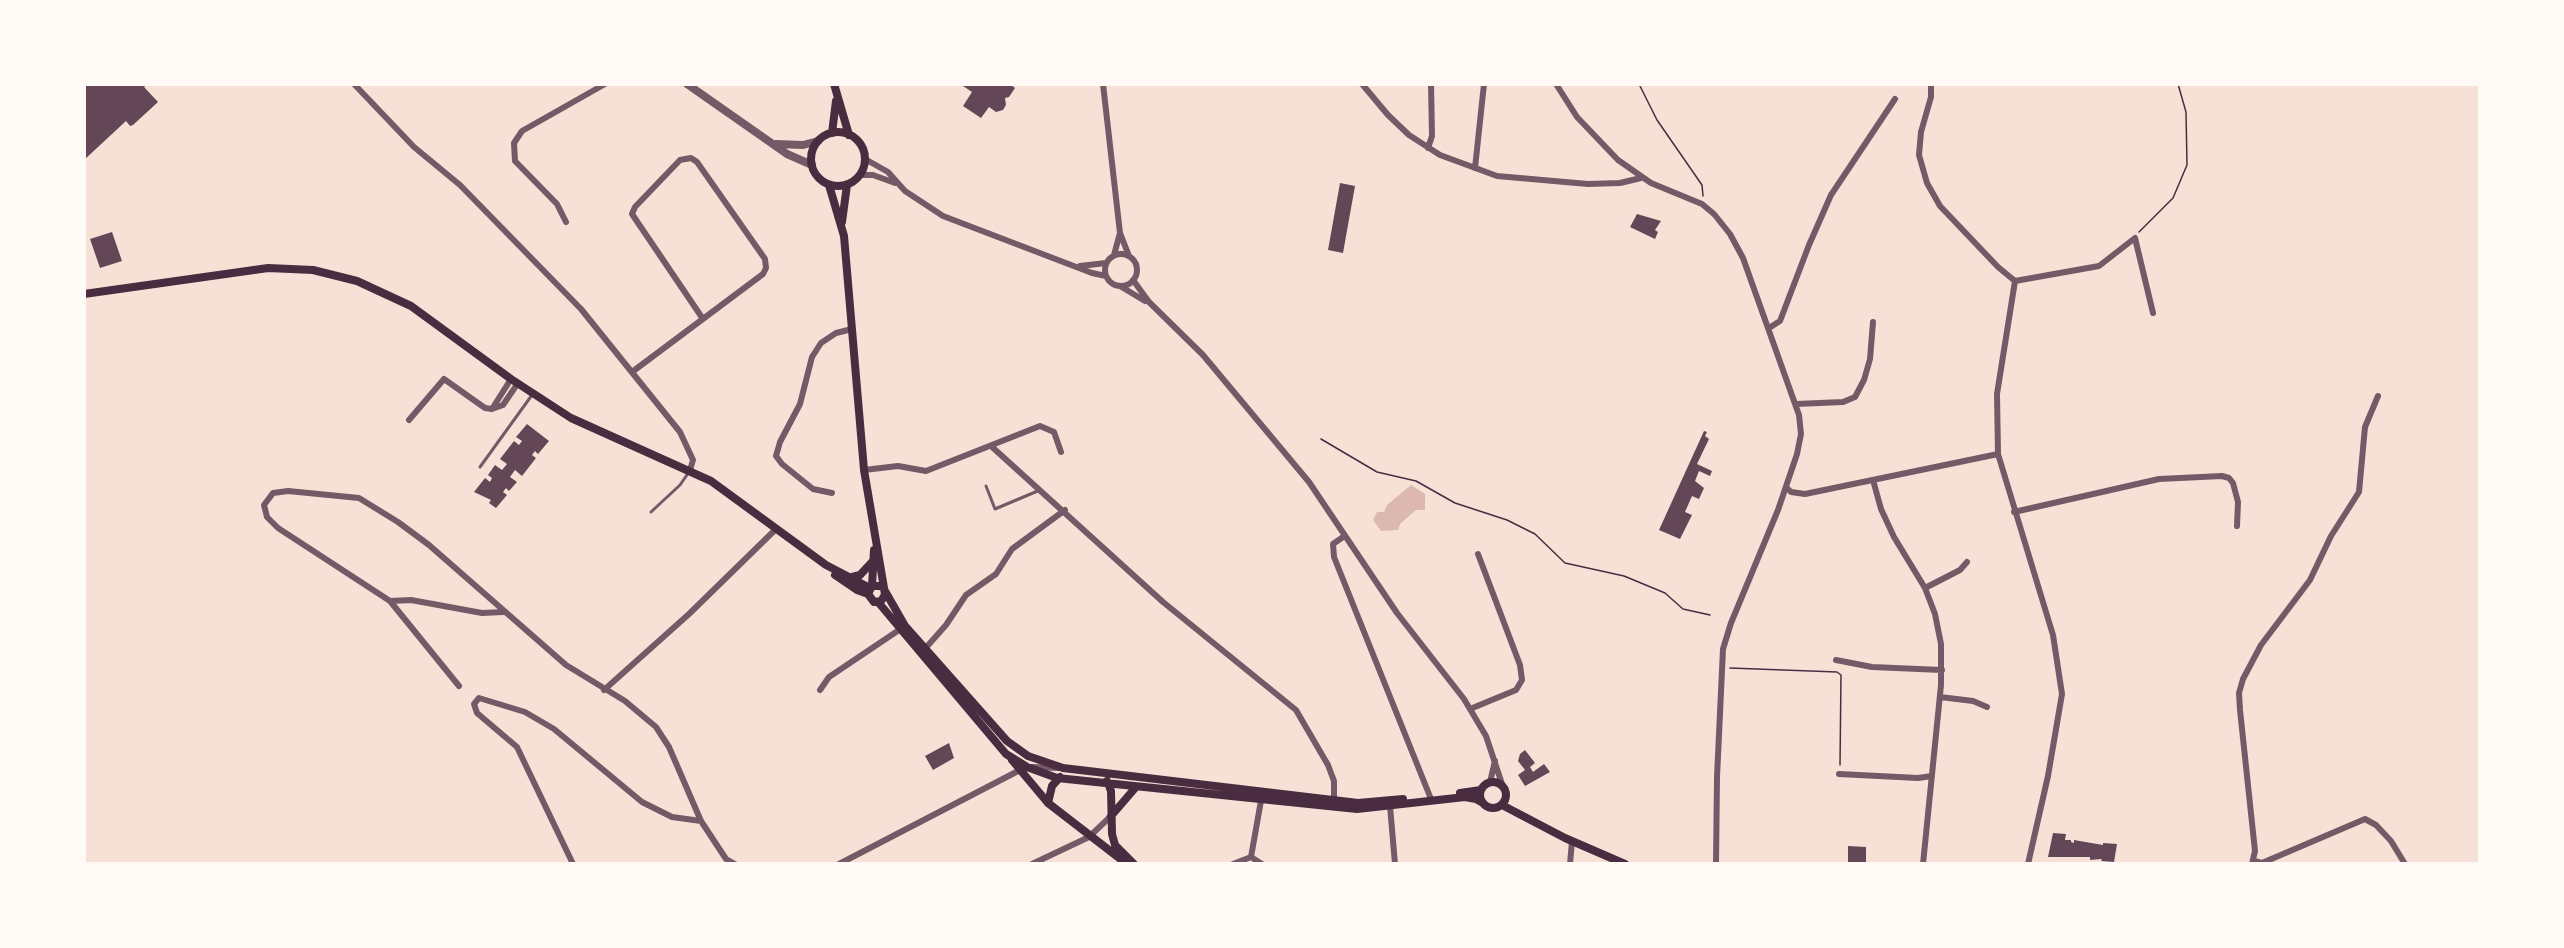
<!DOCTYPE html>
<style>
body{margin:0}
#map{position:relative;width:2564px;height:948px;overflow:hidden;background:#f7e1d7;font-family:"IBM Plex Sans",sans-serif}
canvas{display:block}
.frame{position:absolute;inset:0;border:86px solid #fffaf5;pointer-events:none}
</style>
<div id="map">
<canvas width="2564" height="948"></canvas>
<div class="frame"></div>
</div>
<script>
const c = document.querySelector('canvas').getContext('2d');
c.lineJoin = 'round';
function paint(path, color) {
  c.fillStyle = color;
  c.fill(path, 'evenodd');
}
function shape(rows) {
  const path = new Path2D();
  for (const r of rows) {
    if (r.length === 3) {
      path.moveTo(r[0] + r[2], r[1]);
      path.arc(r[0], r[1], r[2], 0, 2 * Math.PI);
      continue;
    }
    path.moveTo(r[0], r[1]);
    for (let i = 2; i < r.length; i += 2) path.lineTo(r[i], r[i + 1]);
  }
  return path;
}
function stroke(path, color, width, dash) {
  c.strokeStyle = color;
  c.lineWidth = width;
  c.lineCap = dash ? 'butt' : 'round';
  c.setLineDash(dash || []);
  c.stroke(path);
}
const water = shape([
 [1411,485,1425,494,1425,510,1416,510,1400,524,1398,530,1381,531,1373,520,1377,512,1384,512,1387,505]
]);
const building = shape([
 [84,84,87,86,89,84,148,84,144,87,158,102,133,125,130,126,126,121,84,160],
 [964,84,1010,84,1015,88,1009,97,1005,98,1006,105,1003,110,996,112,989,107,981,118,963,106,972,92,963,86],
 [1340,183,1355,186,1343,253,1328,250],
 [1637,214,1661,221,1655,230,1658,232,1655,239,1630,227],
 [112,232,122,261,100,268,90,239],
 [527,424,549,441,538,454,535,451,532,455,536,458,522,476,515,470,510,477,517,482,509,491,506,488,503,492,507,495,496,508,489,503,491,500,474,492,485,478,490,482,492,478,488,475,495,465,502,470,507,464,500,459,514,441,519,445,522,441,516,437],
 [1704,431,1707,432,1705,436,1709,439,1697,464,1712,471,1710,476,1699,471,1695,481,1704,488,1699,499,1692,496,1685,512,1692,515,1680,539,1659,530],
 [949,743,954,758,933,770,925,756],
 [1525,750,1535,763,1530,767,1533,772,1544,764,1550,772,1525,786,1518,775,1525,770,1518,761,1520,754],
 [2053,833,2066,834,2065,840,2071,840,2071,842,2074,843,2074,840,2103,845,2103,843,2117,844,2114,862,2101,861,2102,859,2090,860,2090,857,2048,857],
 [1848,846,1866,847,1866,864,1848,864]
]);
const path = shape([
 [1639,84,1657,120,1702,185,1703,196],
 [2139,232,2173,198,2187,165,2186,112,2178,84],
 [1321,439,1377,472,1416,481,1455,503,1507,520,1535,534,1565,563,1624,576,1665,593,1683,609,1710,615],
 [1730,668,1837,672,1841,675,1840,765]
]);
const service = shape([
 [480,467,532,395],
 [986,486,995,509,1040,490],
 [651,512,680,485,689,472]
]);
const minor = shape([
 [354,84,414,147,460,185,581,309,680,432,693,460,690,470],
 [1103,84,1120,233,1114,255],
 [1362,84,1388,115,1409,135,1440,155,1497,176,1588,184,1620,183,1641,178],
 [1556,84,1577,117,1618,160,1651,183,1702,204,1714,214,1730,234,1743,258,1799,415,1801,434,1797,454,1778,510,1731,623,1723,649,1717,777,1716,864],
 [1931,84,1931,97,1921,132,1919,155,1927,183,1940,206,1998,267,2015,281,1997,394,1998,454,2053,635,2062,694,2048,776,2028,864],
 [1428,148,1432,136,1431,84],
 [865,159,888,172,905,191,943,216,1092,273,1106,276],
 [1475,168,1484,84],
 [861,175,873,175,895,183],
 [566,222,557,204,515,161,514,143,522,131,605,84],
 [1120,233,1129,256],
 [1121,270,16],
 [1080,266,1106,263],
 [1133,280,1149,302,1203,355,1309,482,1397,613,1464,699,1486,736,1503,787],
 [2015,281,2099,266,2135,238,2153,313],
 [1120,286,1145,301],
 [1769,328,1780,321,1809,245,1831,195,1895,99],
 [632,372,763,274,766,268,765,259,697,162,691,158,680,160,635,207,632,214,703,319],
 [1796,404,1843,402,1855,397,1864,380,1870,359,1873,322],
 [492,409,511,379],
 [409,420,444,379,485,408,492,409,503,405,518,383],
 [991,446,1163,602,1296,710,1328,765,1334,781,1334,803],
 [864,470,898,466,926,471,1040,426,1054,432,1061,452],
 [1873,480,1881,509,1894,537,1925,588,1935,614,1941,644,1941,685,1923,864],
 [1786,487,1791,492,1805,494,1998,454],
 [832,493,813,489,782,464,776,456,780,442,800,404,812,357,821,343,836,333,852,329],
 [2014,512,2159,479,2222,476,2229,478,2233,483,2238,502,2237,526],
 [1343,537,1333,544,1334,557,1431,799],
 [1925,588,1960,570,1967,562],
 [390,601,459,686],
 [503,612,482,613,411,600,390,601,278,528,267,517,264,505,273,493,288,491,359,498,398,522,429,545,566,665,625,701,656,727,669,747,701,821,726,859,735,864],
 [923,651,946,625,966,595,996,574,1012,549,1065,510],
 [1836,660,1872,667,1942,670],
 [604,690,689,614,776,529],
 [820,690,829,677,902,628],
 [1940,697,1973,701,1987,707],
 [1470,709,1516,690,1522,680,1520,665,1478,554],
 [1032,767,1058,768],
 [1839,774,1918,778,1932,776],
 [1490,782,1495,761],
 [1390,806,1395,864],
 [2254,861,2262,863,2365,819,2376,825,2391,841,2405,864],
 [573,864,517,747,477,713,474,704,479,698,525,712,554,729,642,802,672,817,701,821],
 [839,864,1022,769],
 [1032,864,1089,837,1111,816],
 [1233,864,1251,857],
 [1262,864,1251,857,1262,795],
 [1570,864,1572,841],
 [2252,864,2255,851,2240,710,2239,693,2243,679,2261,645,2310,580,2331,536,2359,492,2365,427,2378,396]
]);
const tertiary = shape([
 [687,84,787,154,812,165],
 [776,144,803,145,818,141]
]);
const secondary = shape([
 [834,84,849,135],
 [838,159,27],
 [832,133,836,101],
 [829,185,844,236,864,470,884,588],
 [842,222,847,185],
 [84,294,268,268,313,270,357,281,411,306,511,379,571,418,711,481,826,565,870,588],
 [835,575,857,590,868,594],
 [848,578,860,575,874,560],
 [872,586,880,586,884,588,885,595,881,601,874,602,868,594,872,586,874,550],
 [885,591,905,626,1007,741,1028,756,1063,768,1358,803,1403,799],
 [878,602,1006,754,1027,767,1057,778,1357,809,1465,797,1476,799,1483,803],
 [1012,760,1048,803,1127,864],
 [1107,781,1111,791,1112,834,1115,845,1134,864],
 [1493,795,13],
 [1460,793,1481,790],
 [1048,803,1052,786,1060,777],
 [1502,805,1565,838,1625,864],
 [1111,816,1136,787]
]);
paint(water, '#dcb8b0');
paint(building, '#644757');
stroke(path, '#4a2c40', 1.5);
stroke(service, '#755966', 3);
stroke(minor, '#755966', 6);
stroke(tertiary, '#755966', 8);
stroke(secondary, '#4a2c40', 8);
</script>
